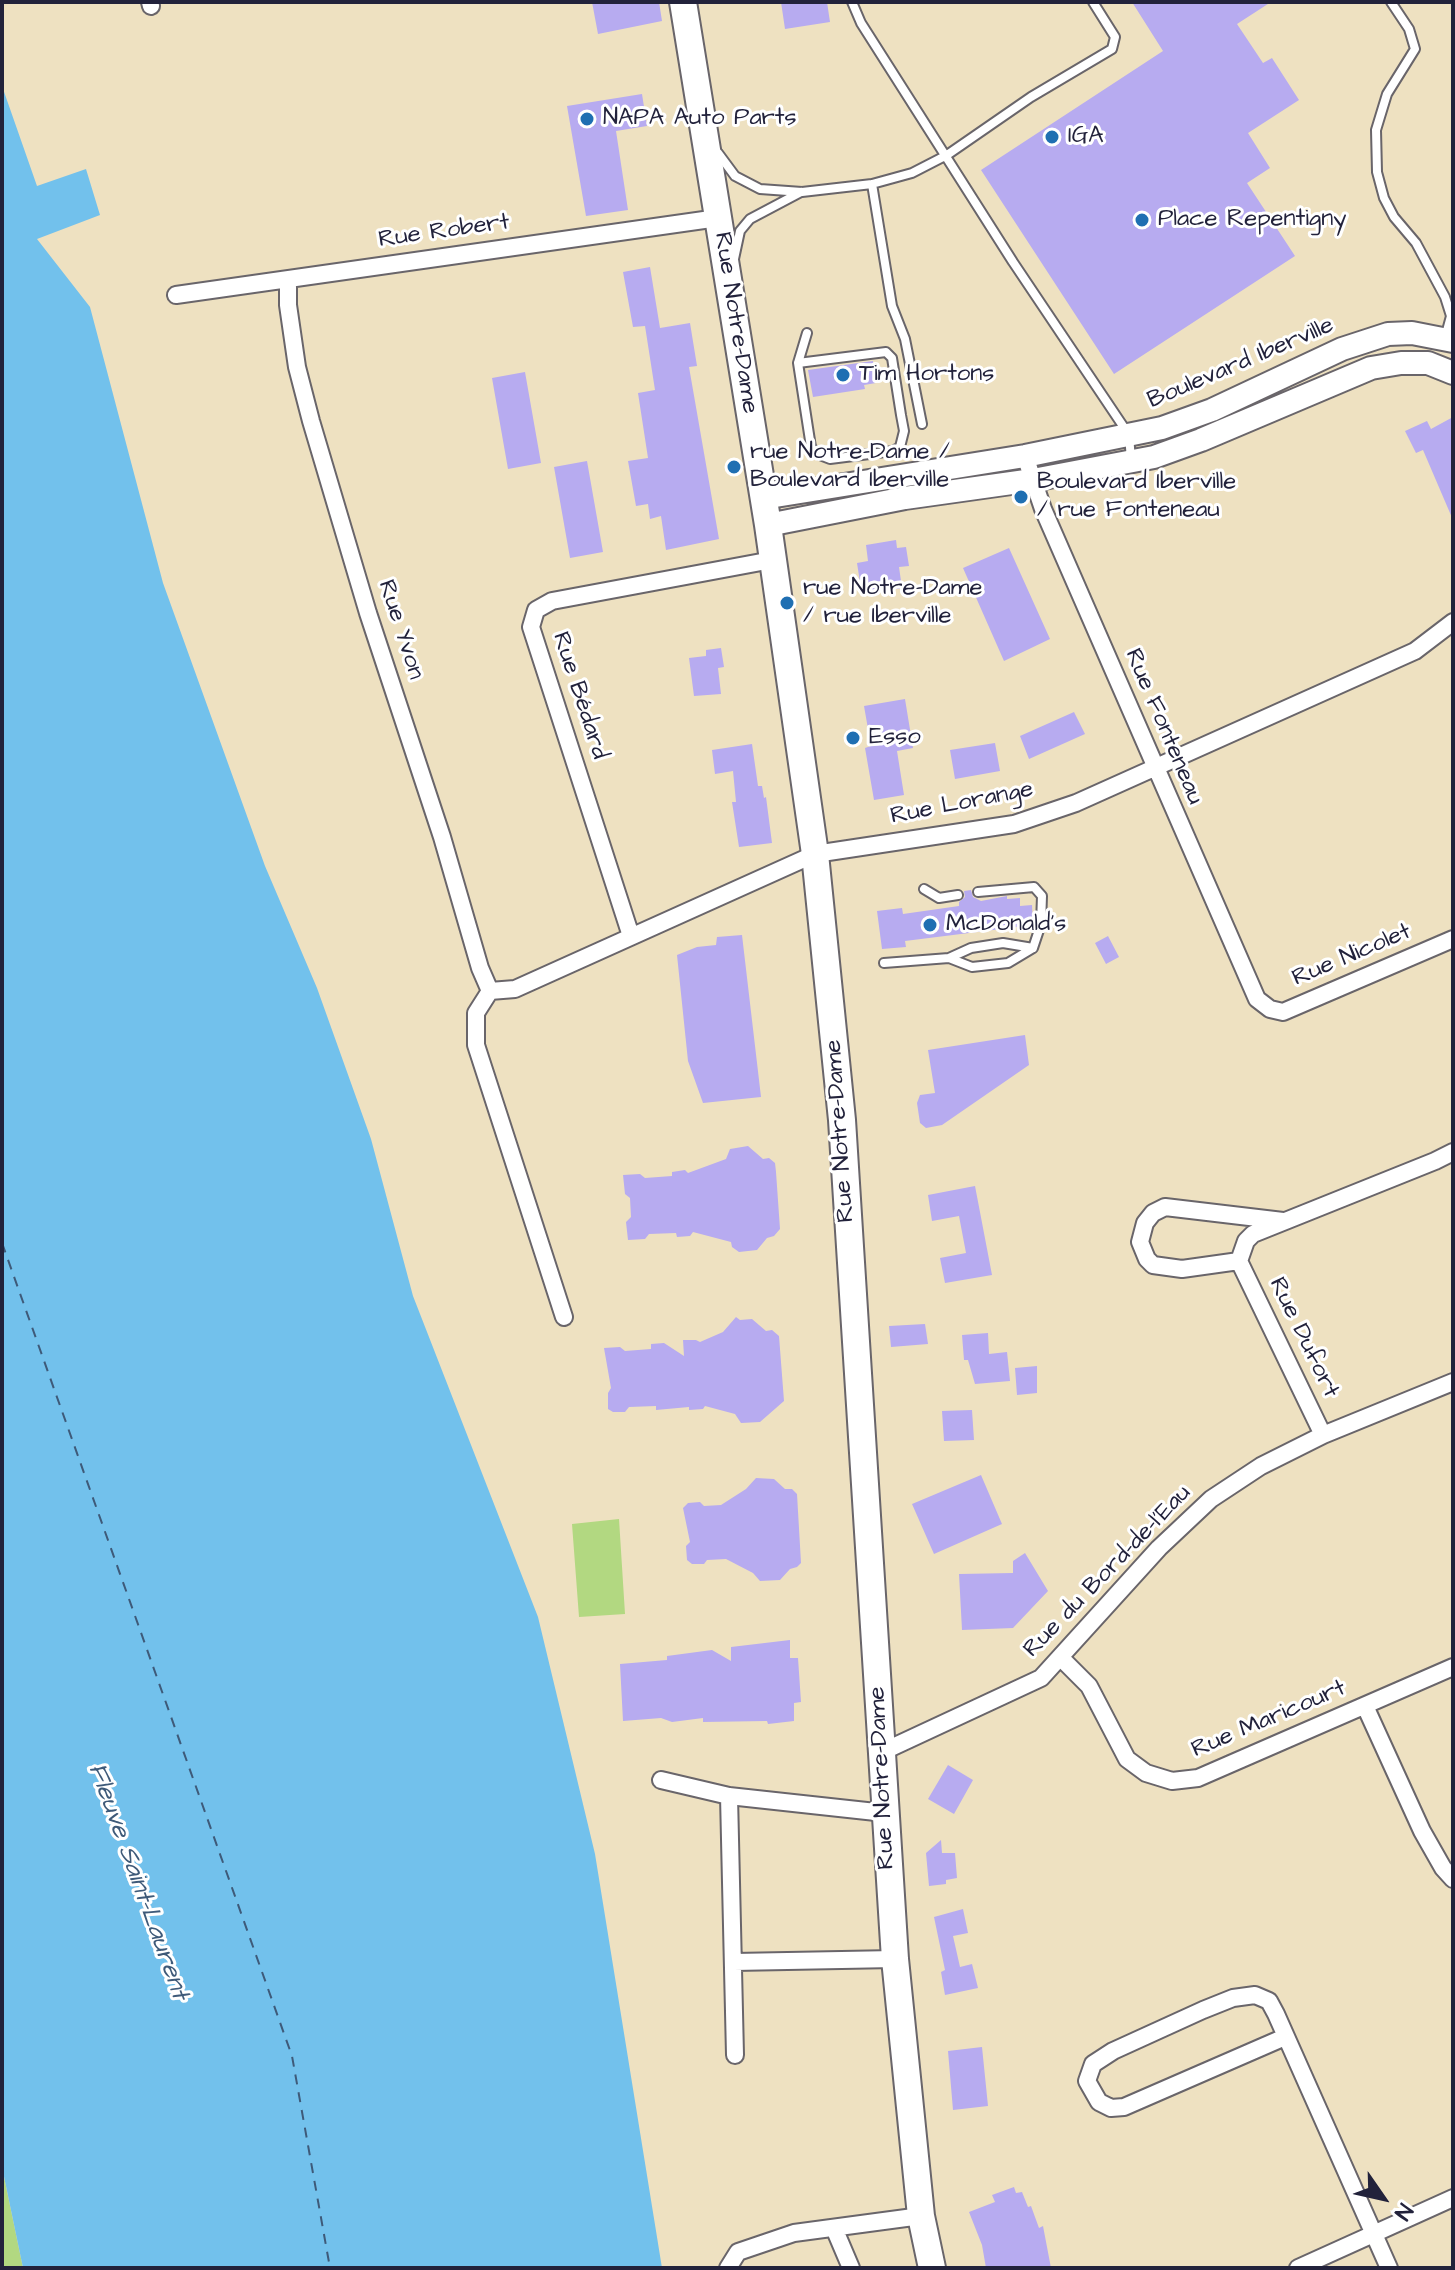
<!DOCTYPE html>
<meta charset="utf-8">
<style>
body{margin:0}
#map{position:relative;width:1455px;height:2270px;overflow:hidden;background:#eee1c1;font-family:"Architects Daughter",sans-serif}
canvas{display:block}
.frame{position:absolute;inset:0;border:4px solid #22223b;pointer-events:none}
.north{position:absolute;left:1343px;top:2158px;width:80px;height:80px;-webkit-text-stroke:6px #fff;paint-order:stroke;rotate:124deg;font-size:22px;font-weight:700;line-height:32px;text-align:center;color:#22223b}
.north::after{content:'';display:block;margin:auto;width:28px;height:36px;background:#22223b;clip-path:polygon(50% 0,100% 100%,50% 72%,0 100%)}
</style>
<div id="map">
<canvas width="1455" height="2270"></canvas>
<div class="frame"></div>
<div class="north">N</div>
</div>
<script>
const c = document.querySelector('canvas').getContext('2d');
c.lineJoin = 'round';
function paint(path, color) {
  c.fillStyle = color;
  c.fill(path, 'evenodd');
}
function shape(rows) {
  const path = new Path2D();
  for (const r of rows) {
    path.moveTo(r[0], r[1]);
    for (let i = 2; i < r.length; i += 2) path.lineTo(r[i], r[i + 1]);
  }
  return path;
}
function stroke(path, color, width, dash) {
  c.strokeStyle = color;
  c.lineWidth = width;
  c.lineCap = dash ? 'butt' : 'round';
  c.setLineDash(dash || []);
  c.stroke(path);
}
function drawText(font, color, halo, rows, align = 'center') {
  c.font = font + ' "Architects Daughter",sans-serif';
  c.lineWidth = 6;
  c.setLineDash([]);
  c.textBaseline = 'middle';
  c.strokeStyle = halo;
  c.fillStyle = color;
  for (const [text, x, y, turn = 0] of rows) {
    c.save();
    c.translate(x, y);
    c.rotate((+turn || 0) * Math.PI / 180);
    c.textAlign = isNaN(turn) ? turn : align;
    if (halo) c.strokeText(text, 0, 0);
    c.fillText(text, 0, 0);
    c.restore();
  }
}
const green = shape([
 [619,1519,625,1614,579,1617,572,1524],
 [2,2167,23,2268,2,2268]
]);
const water = shape([
 [2,86,37,186,86,169,100,215,37,239,90,307,163,583,265,866,317,988,371,1139,413,1296,538,1617,595,1854,662,2268,23,2268,2,2167]
]);
const ferry = shape([
 [2,1243,292,2056,330,2268]
]);
const building = shape([
 [592,2,659,2,662,21,598,34],
 [781,2,827,2,830,22,785,29],
 [1132,2,1271,2,1237,24,1263,63,1272,58,1299,100,1248,133,1270,168,1247,183,1295,256,1114,374,981,170,1163,51],
 [642,94,647,126,616,131,628,210,586,216,567,106],
 [650,267,660,328,690,323,697,366,689,367,719,539,666,550,661,516,650,519,648,504,636,506,628,461,648,458,638,393,655,390,645,326,633,327,623,272],
 [873,361,876,383,864,385,865,389,813,397,808,370],
 [525,372,541,463,508,469,492,378],
 [1453,417,1453,520,1423,450,1416,453,1405,431,1427,421,1431,429],
 [587,461,603,552,570,558,554,467],
 [896,540,897,548,906,547,909,566,899,567,902,588,862,595,857,563,868,561,866,545],
 [1009,548,1050,639,1004,661,963,568],
 [721,648,724,667,718,668,721,694,694,696,689,658,706,656,706,650],
 [905,699,913,748,897,751,904,795,874,800,865,748,871,746,864,706],
 [1074,712,1085,734,1029,759,1020,736],
 [995,743,1000,771,955,779,950,750],
 [752,744,758,786,762,786,764,798,766,797,772,843,739,847,732,802,736,802,733,771,715,774,712,750],
 [971,890,973,897,981,901,1007,896,1007,899,1020,898,1020,906,1032,905,1033,925,905,941,906,947,882,949,877,911,902,908,903,914,959,906,959,902,965,897,964,891],
 [742,935,761,1097,703,1103,688,1061,677,955,697,947,716,945,717,937],
 [1108,936,1119,957,1106,964,1095,943],
 [1025,1035,1029,1065,942,1125,926,1128,920,1123,917,1103,920,1095,935,1093,928,1050],
 [748,1146,763,1159,769,1158,775,1163,776,1172,780,1229,774,1236,767,1238,757,1250,739,1252,732,1247,731,1242,693,1232,690,1236,677,1237,676,1233,649,1234,645,1239,628,1240,626,1222,631,1217,630,1198,625,1194,623,1175,640,1174,645,1178,672,1176,672,1172,685,1170,688,1173,726,1159,730,1149],
 [975,1186,992,1275,945,1283,940,1258,966,1253,959,1216,932,1221,928,1195],
 [736,1317,740,1320,752,1319,766,1331,772,1330,779,1336,784,1401,760,1422,741,1423,735,1414,705,1406,703,1409,689,1410,689,1407,656,1410,656,1406,629,1407,625,1412,613,1412,608,1409,608,1393,611,1388,604,1348,620,1347,625,1351,651,1349,651,1344,664,1343,684,1356,683,1340,696,1340,700,1342,723,1332],
 [925,1324,928,1344,891,1347,889,1326],
 [988,1333,989,1354,1007,1352,1010,1381,975,1384,968,1360,964,1360,962,1335],
 [1037,1366,1037,1393,1017,1395,1015,1368],
 [972,1410,974,1440,944,1441,942,1411],
 [981,1475,1002,1524,934,1554,912,1504],
 [756,1478,774,1479,785,1489,792,1489,797,1494,801,1563,797,1567,790,1569,780,1580,760,1581,753,1573,726,1559,707,1560,704,1564,692,1564,687,1560,686,1546,690,1542,683,1508,688,1503,700,1502,704,1506,721,1505,746,1489],
 [1025,1553,1048,1591,1013,1628,962,1630,959,1574,1013,1573,1013,1561],
 [790,1640,790,1658,798,1658,801,1702,794,1703,794,1721,768,1724,767,1721,703,1722,703,1718,672,1722,661,1718,623,1721,620,1664,667,1660,667,1656,712,1650,731,1661,731,1647],
 [948,1765,973,1780,954,1814,928,1799],
 [941,1840,942,1853,955,1853,957,1878,946,1880,946,1884,929,1886,926,1853],
 [963,1909,968,1933,953,1936,960,1967,972,1964,978,1988,945,1995,941,1972,945,1970,934,1917],
 [982,2047,988,2106,953,2110,948,2051],
 [1014,2187,1016,2193,1022,2192,1028,2207,1031,2206,1039,2228,1043,2226,1051,2268,986,2268,982,2245,969,2212,995,2202,992,2195]
]);
const lane = shape([
 [852,2,861,23,1013,262,1129,435,1131,460],
 [1391,2,1409,29,1415,49,1387,94,1376,130,1377,172,1384,198,1394,217,1416,243,1445,297,1451,316,1445,338],
 [718,153,735,176,760,189,802,192,872,184,912,173,947,155,1031,97,1112,49,1115,37,1093,2],
 [872,184,892,306,905,339,922,424],
 [734,259,740,231,750,219,801,192],
 [798,363,886,352,892,358,901,415,904,431,900,447,893,451,830,459,817,454,811,447,798,363,807,333],
 [924,889,939,898,958,895],
 [949,958,971,948,1003,943,1033,948],
 [884,963,949,958,972,967,1008,963,1033,948,1041,924,1042,896,1034,887,978,892]
]);
const street = shape([
 [150,2,151,6],
 [288,279,288,305,297,367,311,421,368,613,442,837,480,968,490,991,515,989,815,854,1014,824,1076,803,1415,651,1453,622],
 [176,295,718,218],
 [1025,456,1043,509,1257,999,1270,1009,1283,1012,1453,939],
 [631,936,531,627,536,610,552,601,772,560],
 [490,991,476,1013,476,1045,564,1317],
 [1239,1261,1182,1269,1153,1265,1147,1259,1140,1242,1145,1223,1153,1213,1165,1207,1283,1221],
 [1323,1435,1239,1261,1246,1241,1253,1234,1435,1161,1453,1152],
 [1062,1659,1089,1686,1127,1759,1146,1773,1172,1781,1198,1778,1453,1667],
 [1365,1706,1422,1831,1443,1868,1453,1879],
 [882,1752,1041,1678,1159,1548,1211,1499,1261,1466,1323,1435,1453,1382],
 [661,1780,729,1796,885,1813],
 [729,1796,735,2055],
 [734,1962,895,1959],
 [1285,2037,1124,2107,1111,2108,1099,2102,1087,2081,1093,2064,1113,2051,1203,2010,1233,1998,1255,1995,1269,2001,1276,2014,1389,2268],
 [834,2228,851,2268],
 [728,2268,738,2252,794,2233,921,2216],
 [1298,2268,1453,2198]
]);
const secondary = shape([
 [763,498,1025,456,1162,428,1212,410,1342,349,1388,334,1412,333,1453,341],
 [768,525,905,498,1033,480,1154,457,1201,440,1371,368,1401,363,1428,363,1453,373]
]);
const primary = shape([
 [683,2,768,525,815,854,842,1120,895,1959,921,2216,932,2268]
]);
const markers = [
 [587,119,8,"#1f6fb2"],
 [1052,137,8,"#1f6fb2"],
 [1142,220,8,"#1f6fb2"],
 [843,375,8,"#1f6fb2"],
 [734,467,8,"#1f6fb2"],
 [1021,497,8,"#1f6fb2"],
 [787,603,8,"#1f6fb2"],
 [853,738,8,"#1f6fb2"],
 [930,925,8,"#1f6fb2"]
];
const poiNames = [
 ["NAPA Auto Parts",603,119],
 ["IGA",1068,137],
 ["Place Repentigny",1158,220],
 ["Tim Hortons",859,375],
 ["rue Notre-Dame /",750,453],
 ["Boulevard Iberville",750,481],
 ["Boulevard Iberville",1037,483],
 ["/ rue Fonteneau",1037,511],
 ["rue Notre-Dame",803,589],
 ["/ rue Iberville",803,617],
 ["Esso",869,738],
 ["McDonald's",946,925]
];
const streetNames = [
 ["Rue Robert",444,232,-8],
 ["Rue Notre-Dame",735,323,81],
 ["Boulevard Iberville",1241,364,-23],
 ["Rue Yvon",400,630,72],
 ["Rue Bédard",579,696,72],
 ["Rue Fonteneau",1163,727,67],
 ["Rue Lorange",962,804,-11],
 ["Rue Nicolet",1352,956,-23],
 ["Rue Notre-Dame",841,1131,-94],
 ["Rue Dufort",1303,1338,64],
 ["Rue du Bord-de-l'Eau",1108,1572,-46],
 ["Rue Maricourt",1269,1720,-23],
 ["Rue Notre-Dame",883,1778,-93]
];
const waterNames = [
 ["Fleuve Saint-Laurent",137,1882,70]
];
paint(green, '#b2d881');
paint(water, '#72c1ec');
stroke(ferry, '#3e5a79', 2, [10, 8]);
paint(building, '#b7abf0');
stroke(lane, '#69656a', 12);
stroke(street, '#69656a', 20);
stroke(secondary, '#69656a', 26);
stroke(primary, '#69656a', 30);
stroke(lane, '#fff', 8);
stroke(street, '#fff', 16);
stroke(secondary, '#fff', 22);
stroke(primary, '#fff', 26);
for (const [x, y, r, color] of markers) {
  const dot = new Path2D();
  dot.arc(x, y, r, 0, 2 * Math.PI);
  c.fillStyle = color;
  c.fill(dot);
  stroke(dot, '#fff', 3);
}
drawText('24px', '#22223b', '#fff', poiNames, 'left');
drawText('24px', '#22223b', '#fff', streetNames);
drawText('italic 26px', '#3e5a79', '#fff', waterNames);
</script>
